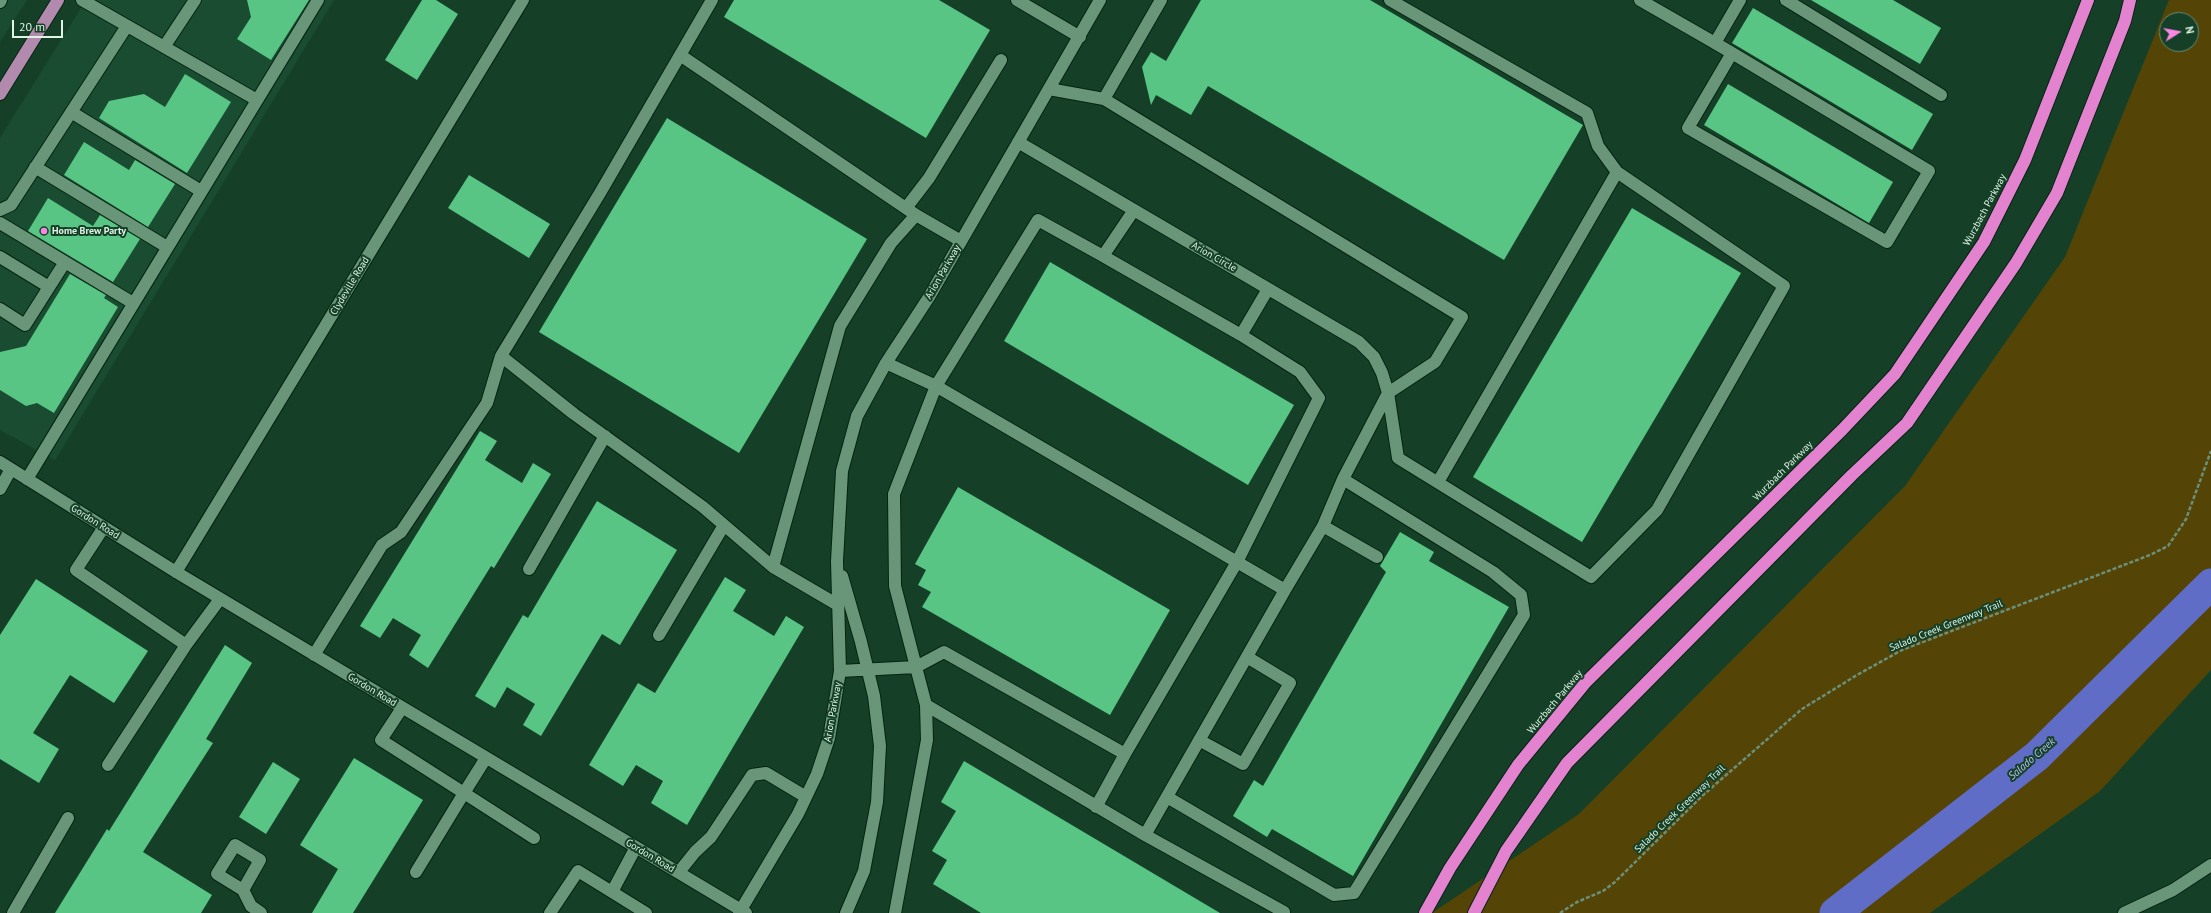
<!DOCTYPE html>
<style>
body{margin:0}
#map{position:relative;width:2211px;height:913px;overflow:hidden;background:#154027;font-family:"PT Sans",sans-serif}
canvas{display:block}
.north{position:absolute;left:2159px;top:12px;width:40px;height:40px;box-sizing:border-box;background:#154027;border:1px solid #658873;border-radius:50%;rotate:79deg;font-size:11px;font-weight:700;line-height:16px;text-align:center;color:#def5e4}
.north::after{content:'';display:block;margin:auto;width:14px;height:18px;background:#fb87e5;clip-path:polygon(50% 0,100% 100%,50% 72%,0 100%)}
.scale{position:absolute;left:12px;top:20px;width:51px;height:18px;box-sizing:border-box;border:2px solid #def5e4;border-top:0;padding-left:5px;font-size:12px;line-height:14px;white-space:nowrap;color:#def5e4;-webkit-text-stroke:3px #154027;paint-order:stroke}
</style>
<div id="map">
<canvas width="2211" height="913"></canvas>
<div class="north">N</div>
<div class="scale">20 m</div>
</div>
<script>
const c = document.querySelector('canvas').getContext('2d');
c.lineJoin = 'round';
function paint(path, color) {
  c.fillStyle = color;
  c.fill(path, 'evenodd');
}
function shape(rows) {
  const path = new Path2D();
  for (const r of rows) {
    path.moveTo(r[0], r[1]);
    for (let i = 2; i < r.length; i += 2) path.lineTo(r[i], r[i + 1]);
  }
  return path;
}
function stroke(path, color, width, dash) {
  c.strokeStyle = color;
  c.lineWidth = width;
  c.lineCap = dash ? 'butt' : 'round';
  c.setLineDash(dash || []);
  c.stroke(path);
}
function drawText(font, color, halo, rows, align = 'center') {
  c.font = font + ' "PT Sans",sans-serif';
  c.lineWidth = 4;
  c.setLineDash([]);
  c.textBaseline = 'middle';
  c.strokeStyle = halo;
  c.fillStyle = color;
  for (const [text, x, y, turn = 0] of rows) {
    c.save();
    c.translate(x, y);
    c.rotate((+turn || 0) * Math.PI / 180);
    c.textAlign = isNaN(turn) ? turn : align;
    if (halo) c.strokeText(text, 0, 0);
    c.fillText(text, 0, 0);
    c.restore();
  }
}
const built = shape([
 [0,0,27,0,0,42],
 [86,0,334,0,55,460,0,430,0,138]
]);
const green = shape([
 [2169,0,2211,0,2211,670,2100,791,1930,913,1432,913,1579,814,1905,486,2065,257],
 [2167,20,2191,20,2191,44,2167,44]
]);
const river = shape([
 [1835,913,2037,756,2211,584]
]);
const building = shape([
 [247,0,309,0,271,60,237,39,251,17],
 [422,0,436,0,458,14,417,80,385,60],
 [734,0,939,0,990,30,926,138,724,17],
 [1201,0,1370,0,1583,125,1504,260,1208,86,1191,115,1156,95,1151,105,1142,67,1151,52,1166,61],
 [1811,0,1893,0,1941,28,1920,64],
 [1753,8,1933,114,1912,150,1732,43],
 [185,74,231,102,187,173,99,118,109,101,144,94,165,107],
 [1728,84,1893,182,1869,223,1704,125],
 [667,118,867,239,739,453,539,332],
 [84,142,129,170,135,160,175,184,148,227,64,175],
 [469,175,550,224,529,258,448,208],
 [48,198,93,226,100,215,140,239,113,282,28,231],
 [1632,208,1741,273,1582,542,1473,477],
 [1050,262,1294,405,1248,485,1004,341],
 [70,274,106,295,104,298,118,307,54,413,37,403,26,406,0,390,0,352,26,346],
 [480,431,497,441,485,460,522,483,533,463,551,474,494,568,491,566,428,668,409,655,421,635,393,618,380,638,360,626],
 [958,487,1170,610,1110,715,922,607,931,592,918,585,926,570,915,564],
 [597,501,677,550,620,645,602,634,541,736,523,725,535,704,507,687,495,708,475,696,523,615,528,618],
 [1400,532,1434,552,1429,561,1509,607,1353,876,1272,829,1267,837,1233,816,1254,780,1263,786,1386,572,1380,566],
 [725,577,746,590,733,611,774,636,786,616,804,627,687,825,651,803,663,781,636,765,623,786,589,765,638,683,655,693],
 [36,579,148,651,114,703,70,675,33,733,59,749,39,783,0,759,0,635],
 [225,645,252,663,206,739,213,743,143,852,212,895,201,913,55,913,107,829,109,831],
 [354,758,423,800,353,913,312,913,338,869,300,845],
 [964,761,1220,913,981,913,933,884,947,860,932,851,956,811,941,802],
 [273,762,300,779,266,834,239,817]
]);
const path = shape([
 [1560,913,1577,902,1603,891,1615,882,1702,796,1802,709,1857,675,1902,650,2150,555,2168,546,2186,519,2211,451]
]);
const minor = shape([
 [82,0,257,100],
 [712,0,600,193,501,356,574,414,703,507,773,567,838,605],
 [1017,0,1080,37],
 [1390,0,1587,113,1598,146,1617,172],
 [1640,0,1715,43,1740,0],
 [1786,0,1941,95],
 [0,2,1,0],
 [1715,43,1732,53,1688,128,1887,242,1929,171,1732,53],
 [164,47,195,0],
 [680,55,916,215,961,241],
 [1049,89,1104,99,1161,0],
 [71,112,201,191],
 [1018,142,1359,342,1374,357,1382,373,1388,393,1398,458,1591,577,1657,510,1784,286,1617,172,1438,482],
 [35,167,167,247],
 [906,208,929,178,1001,60],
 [0,210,11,205,127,26],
 [1134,210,1103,256,1038,220,936,386,1237,562,1319,398,1300,372,1241,335],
 [0,223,133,303],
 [1103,256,1241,335,1268,289],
 [0,257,49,287],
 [0,309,25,325,65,262],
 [886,363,936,386,894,494,895,586,916,667,944,652,1125,754,1237,562,1285,590,1323,526,1343,479,1388,393,1435,362,1462,317,1104,99],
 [0,462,176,572,746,913],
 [27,479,318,0],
 [0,489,11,469],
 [1323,526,1377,557],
 [104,527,76,570,186,645,220,599],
 [773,567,840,326,891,243,916,215],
 [529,569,605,436],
 [176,572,523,0],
 [842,576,861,642,874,696,880,746,877,802,864,871,846,913],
 [659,635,724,525],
 [314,655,382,545,401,532,487,403,501,356],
 [840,671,916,667,926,705,927,740,895,913],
 [926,705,1145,835,1285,590],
 [402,708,381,740,464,793,416,872],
 [1199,740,1243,764,1290,683,1247,657],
 [486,758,464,793,534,838],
 [108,765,186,645],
 [1167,797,1334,895,1354,893,1524,615,1521,595,1493,572,1343,479],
 [1096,807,1125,754],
 [1145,835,1284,912],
 [636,847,612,892,646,913],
 [679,872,695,852,711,837,752,775,766,773,806,797],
 [243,890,260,860,235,845,217,874,243,890,251,906,261,913],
 [13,913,68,818],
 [550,913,578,871,612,892],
 [739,913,798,814,817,774,829,738,840,671,837,561,842,471,857,416,886,363,929,297,1100,0],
 [2124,913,2173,890,2211,865]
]);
const major = shape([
 [0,94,58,0]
]);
const highway = shape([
 [1425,913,1450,868,1518,765,1586,682,1842,430,1895,374,1984,242,2025,160,2088,0],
 [1474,913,1506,851,1567,763,1852,475,1907,423,2016,263,2057,193,2125,21,2130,0]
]);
const markers = [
 [44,231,4,"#fb87e5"]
];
const streetNames = [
 ["Wurzbach Parkway",1985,210,-62],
 ["Arion Circle",1214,257,30],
 ["Arion Parkway",943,272,-60],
 ["Clydeville Road",350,286,-59],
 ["Wurzbach Parkway",1783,471,-45],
 ["Gordon Road",95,522,32],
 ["Salado Creek Greenway Trail",1946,626,-22],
 ["Gordon Road",372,690,31],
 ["Wurzbach Parkway",1555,702,-50],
 ["Arion Parkway",833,712,-80],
 ["Salado Creek Greenway Trail",1680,809,-44],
 ["Gordon Road",650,856,31]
];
const poiNames = [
 ["Home Brew Party",52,231]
];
const waterNames = [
 ["Salado Creek",2032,759,-41]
];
paint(built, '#194c30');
paint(green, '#544507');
stroke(river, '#606dc7', 31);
paint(building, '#58c584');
stroke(minor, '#042412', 14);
stroke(major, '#042412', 14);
stroke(highway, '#042412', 14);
stroke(path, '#6d907a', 2.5, [4, 2]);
stroke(minor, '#699578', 12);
stroke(major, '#b28aad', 12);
stroke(highway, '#e383d0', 12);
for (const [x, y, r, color] of markers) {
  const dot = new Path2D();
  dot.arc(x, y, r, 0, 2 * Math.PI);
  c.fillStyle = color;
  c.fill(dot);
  stroke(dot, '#154027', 1.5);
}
drawText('10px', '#def5e4', '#154027', streetNames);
drawText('bold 10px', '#def5e4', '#154027', poiNames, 'left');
drawText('italic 11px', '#b7c1f0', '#154027', waterNames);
</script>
